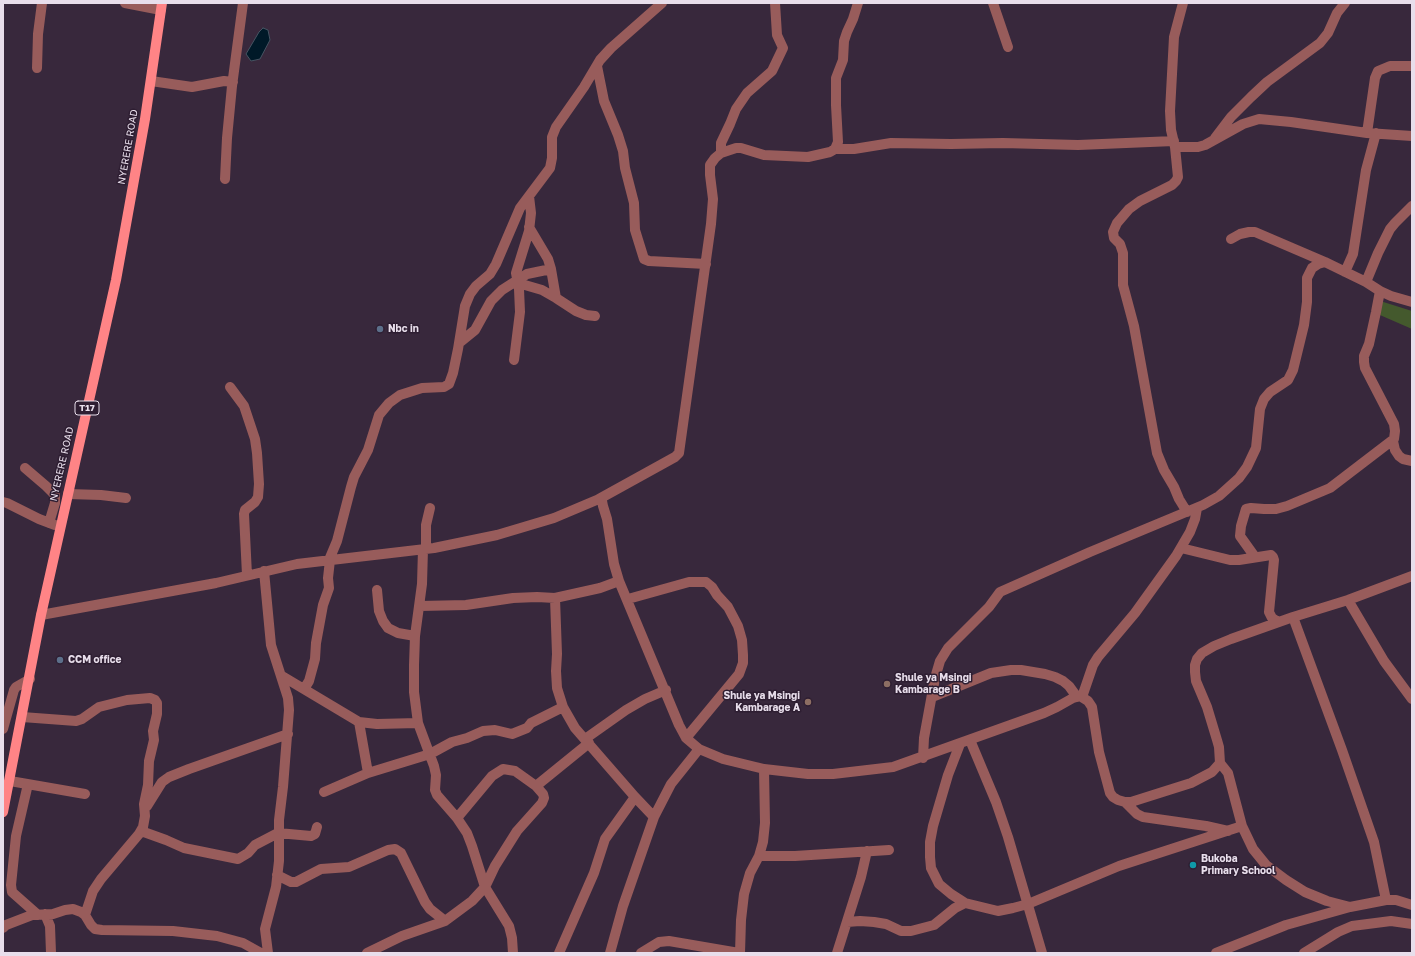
<!DOCTYPE html>
<style>
body{margin:0}
#map{position:relative;width:1415px;height:956px;overflow:hidden;background:#38283c;font-family:"Golos Text",sans-serif}
canvas{display:block}
.frame{position:absolute;inset:0;border:4px solid #e8deeb;pointer-events:none}
</style>
<div id="map">
<canvas width="1415" height="956"></canvas>
<div class="frame"></div>
</div>
<script>
const c = document.querySelector('canvas').getContext('2d');
c.lineJoin = 'round';
function paint(path, color) {
  c.fillStyle = color;
  c.fill(path, 'evenodd');
}
function shape(rows) {
  const path = new Path2D();
  for (const r of rows) {
    path.moveTo(r[0], r[1]);
    for (let i = 2; i < r.length; i += 2) path.lineTo(r[i], r[i + 1]);
  }
  return path;
}
function stroke(path, color, width, dash) {
  c.strokeStyle = color;
  c.lineWidth = width;
  c.lineCap = dash ? 'butt' : 'round';
  c.setLineDash(dash || []);
  c.stroke(path);
}
function drawText(font, color, halo, rows, align = 'center') {
  c.font = font + ' "Golos Text",sans-serif';
  c.lineWidth = 3;
  c.setLineDash([]);
  c.textBaseline = 'middle';
  c.strokeStyle = halo;
  c.fillStyle = color;
  for (const [text, x, y, turn = 0] of rows) {
    c.save();
    c.translate(x, y);
    c.rotate((+turn || 0) * Math.PI / 180);
    c.textAlign = isNaN(turn) ? turn : align;
    if (halo) c.strokeText(text, 0, 0);
    c.fillText(text, 0, 0);
    c.restore();
  }
}
const green = shape([
 [1377,300,1412,311,1412,329,1373,312]
]);
const water = shape([
 [263,28,268,30,270,40,260,59,251,61,246,54,259,32,263,28]
]);
const minor = shape([
 [125,3,161,10],
 [993,3,1008,47],
 [1183,3,1174,37,1170,111,1171,130,1175,147,1178,177,1176,181,1172,185,1140,201,1129,209,1117,223,1113,232,1114,238,1120,244,1123,253,1123,285,1134,326,1157,453,1164,470,1174,487,1179,499,1187,512],
 [597,66,604,101,618,135,623,151,625,168,634,203,635,230,644,259,649,261,706,264],
 [37,68,38,34,42,3],
 [151,81,192,87,224,81,233,82],
 [1367,133,1375,78,1378,71,1390,66,1412,66],
 [1215,138,1231,117,1251,97,1267,82,1320,43,1328,33,1337,13,1345,3],
 [1175,147,1198,147,1205,145,1243,124,1259,119,1291,122,1367,133,1412,136],
 [835,149,854,149,891,143,951,144,1003,143,1078,145,1174,141],
 [721,153,721,143,730,124,736,109,747,93,772,71,783,48,777,35,775,3],
 [225,179,227,138,232,86,243,3],
 [529,227,548,259,551,269,556,298],
 [1231,239,1240,234,1249,232,1255,232,1325,262],
 [1345,272,1353,254,1366,170,1376,133],
 [1366,282,1378,253,1390,229,1395,223,1412,206],
 [518,283,542,290,556,298,576,311,586,315,595,316],
 [459,343,475,330,491,301,502,290,527,274,551,269],
 [514,360,520,312,519,289,516,273,529,231,531,213,529,196],
 [230,387,244,406,255,439,257,453,259,484,258,497,255,502,245,510,244,514,247,575],
 [1393,441,1395,450,1399,456,1403,459,1412,461],
 [25,468,46,486,55,495,55,503,49,523],
 [68,494,101,495,126,498],
 [599,499,675,457,679,453,711,224,713,199,710,175,710,165,715,158,721,153,736,148,741,148,764,155,808,157,830,152,835,149,838,142,836,105,836,78,843,60,844,41,847,32,853,19,858,3],
 [3,502,7,503,39,519,55,525],
 [426,548,426,525,430,508],
 [1181,548,1230,560,1239,560,1271,555,1273,557,1274,560,1269,612,1272,618,1278,622],
 [423,549,422,584,415,636,414,665,414,692,418,723,434,766,436,775,435,790,437,795,457,818,467,833,472,846,485,887,509,926,512,938,513,953],
 [1255,557,1240,536,1241,526,1246,509,1251,508,1264,509,1276,509,1287,506,1330,488,1394,439,1395,431,1394,424,1365,368,1364,362,1364,356,1369,344,1376,312,1380,291],
 [329,560,337,541,351,487,354,477,368,450,379,415,389,403,400,395,422,388,444,387,449,384,453,373,458,349,465,306,470,294,476,286,490,274,496,264,520,208,550,168,552,158,552,137,556,127,584,87,600,60,611,48,662,3],
 [264,571,271,645,288,698,289,710,283,787,279,820,279,861,276,887,265,929,268,953],
 [377,590,379,611,383,621,388,628,398,633,415,636],
 [555,598,557,654,556,671,557,688,563,707,575,728,635,797,654,817],
 [628,599,689,582,706,582,712,587,717,595,728,607,738,626,742,640,743,655,743,663,739,674,686,738],
 [1348,600,1384,661,1412,699],
 [420,606,466,605,513,598,537,597,555,598,600,588,619,581],
 [41,615,216,583,297,564,434,548,497,535,554,518,599,499,602,501,603,506,607,519,614,564,619,581,679,725,686,738,699,749,723,759,764,769,808,774,833,774,893,767,1044,713,1057,707,1073,698,1080,696,1088,701,1092,707,1099,752,1110,793,1113,797,1118,800,1125,802,1131,802,1191,783,1212,772,1220,763,1219,747,1217,740,1207,707,1196,681,1195,672,1195,665,1197,659,1202,653,1214,646,1231,639,1293,617,1348,600,1412,576],
 [1293,617,1342,750,1374,842,1386,900],
 [282,676,359,722,377,724,418,723],
 [304,689,309,681,315,659,316,643,323,605,329,588,328,578,330,560],
 [932,697,991,673,1011,670,1021,670,1045,674,1055,677,1063,681,1069,686,1077,697],
 [1082,697,1093,665,1098,657,1135,613,1176,556,1190,532,1195,519,1197,508],
 [22,717,76,721,82,719,99,707,127,700,150,698,155,700,157,703,157,714,153,731,154,740,149,761,148,785,144,804,145,816,143,827,139,834,101,879,93,891,85,915],
 [359,722,368,773],
 [3,729,14,690,16,687,30,679],
 [585,739,626,710,645,699,666,690],
 [970,740,996,802,1008,837,1042,953],
 [960,744,948,775,933,826,930,842,930,857,931,868,939,884,951,894,965,903,998,911,1013,908,1028,904,1119,866,1242,826],
 [923,758,924,738,935,678,940,661,948,648,989,607,1000,592,1090,552,1203,505,1219,496,1239,478,1247,467,1256,448,1260,409,1264,399,1270,392,1288,380,1293,370,1304,325,1307,302,1307,278,1312,268,1318,264,1325,262,1366,282,1380,291,1391,296,1412,302],
 [1220,763,1228,773,1242,826,1253,849,1266,865,1286,880,1305,892,1327,901,1350,907],
 [10,781,85,794],
 [28,784,16,836,11,885,12,892,38,915],
 [536,786,589,743],
 [324,792,368,773,430,754,452,742,467,738,483,731,495,730,512,734,527,728,531,723,563,707],
 [1125,802,1137,814,1143,817,1206,826,1228,831],
 [147,806,162,782,169,777,189,769,288,734],
 [141,831,166,840,184,848,238,859,248,853,255,845,278,833,311,836,315,834,317,827],
 [759,856,795,856,889,850],
 [277,875,291,882,296,882,321,869,349,867,388,850,395,849,401,853,425,902,430,909,445,921],
 [45,914,50,926,51,953],
 [847,922,860,921,874,922,886,924,901,931,911,931,934,925,955,908,965,903],
 [3,928,6,925,32,915,53,914,65,910,73,909,81,912,85,915,91,925,95,929,102,930,173,931,217,936,243,943,261,953],
 [367,953,402,936,445,921,472,901,485,887,495,866,517,831,542,803,544,798,543,794,536,786,515,771,503,769,492,776,457,818],
 [559,953,594,873,605,839,635,797],
 [610,953,623,906,654,817,671,784,699,749],
 [641,953,659,942,669,941,739,953],
 [740,953,741,920,744,894,750,873,759,856,763,842,765,823,764,769],
 [837,953,861,877,867,851],
 [1216,953,1286,925,1350,907,1386,900,1396,900,1412,905],
 [1304,953,1338,932,1352,926,1391,921,1412,924]
]);
const major = shape([
 [3,812,41,615,116,280,145,119,162,3]
]);
const markers = [
 [380,329,4,"#5c6f8a"],
 [60,660,4,"#5c6f8a"],
 [887,684,4,"#8d6e63"],
 [808,702,4,"#8d6e63"],
 [1193,865,4,"#0f9aa8"]
];
const shields = [
 [87,408,24]
];
const shieldNames = [
 ["T17",87,408]
];
const streetNames = [
 ["NYERERE ROAD",128,147,-80],
 ["NYERERE ROAD",62,464,-77]
];
const poiNames = [
 ["Nbc in",388,329],
 ["CCM office",68,660],
 ["Shule ya Msingi",895,678],
 ["Kambarage B",895,690],
 ["Shule ya Msingi",800,696,"right"],
 ["Kambarage A",800,708,"right"],
 ["Bukoba",1201,859],
 ["Primary School",1201,871]
];
paint(green, '#44592d');
paint(water, '#001928');
stroke(water, '#465462', 1);
stroke(minor, '#985c5b', 10);
stroke(major, '#ff8486', 10);
for (const [x, y, r, color] of markers) {
  const dot = new Path2D();
  dot.arc(x, y, r, 0, 2 * Math.PI);
  c.fillStyle = color;
  c.fill(dot);
  stroke(dot, '#2e1e32', 1.5);
}
for (const [x, y, w] of shields) {
  const box = new Path2D();
  box.roundRect(x - w / 2, y - 7, w, 14, 3);
  c.fillStyle = '#2e1e32';
  c.fill(box);
  stroke(box, '#e8deeb', 1);
}
drawText('bold 9px', '#e8deeb', null, shieldNames);
drawText('10px', '#e8deeb', '#2e1e32', streetNames);
drawText('bold 10px', '#e8deeb', '#2e1e32', poiNames, 'left');
</script>
